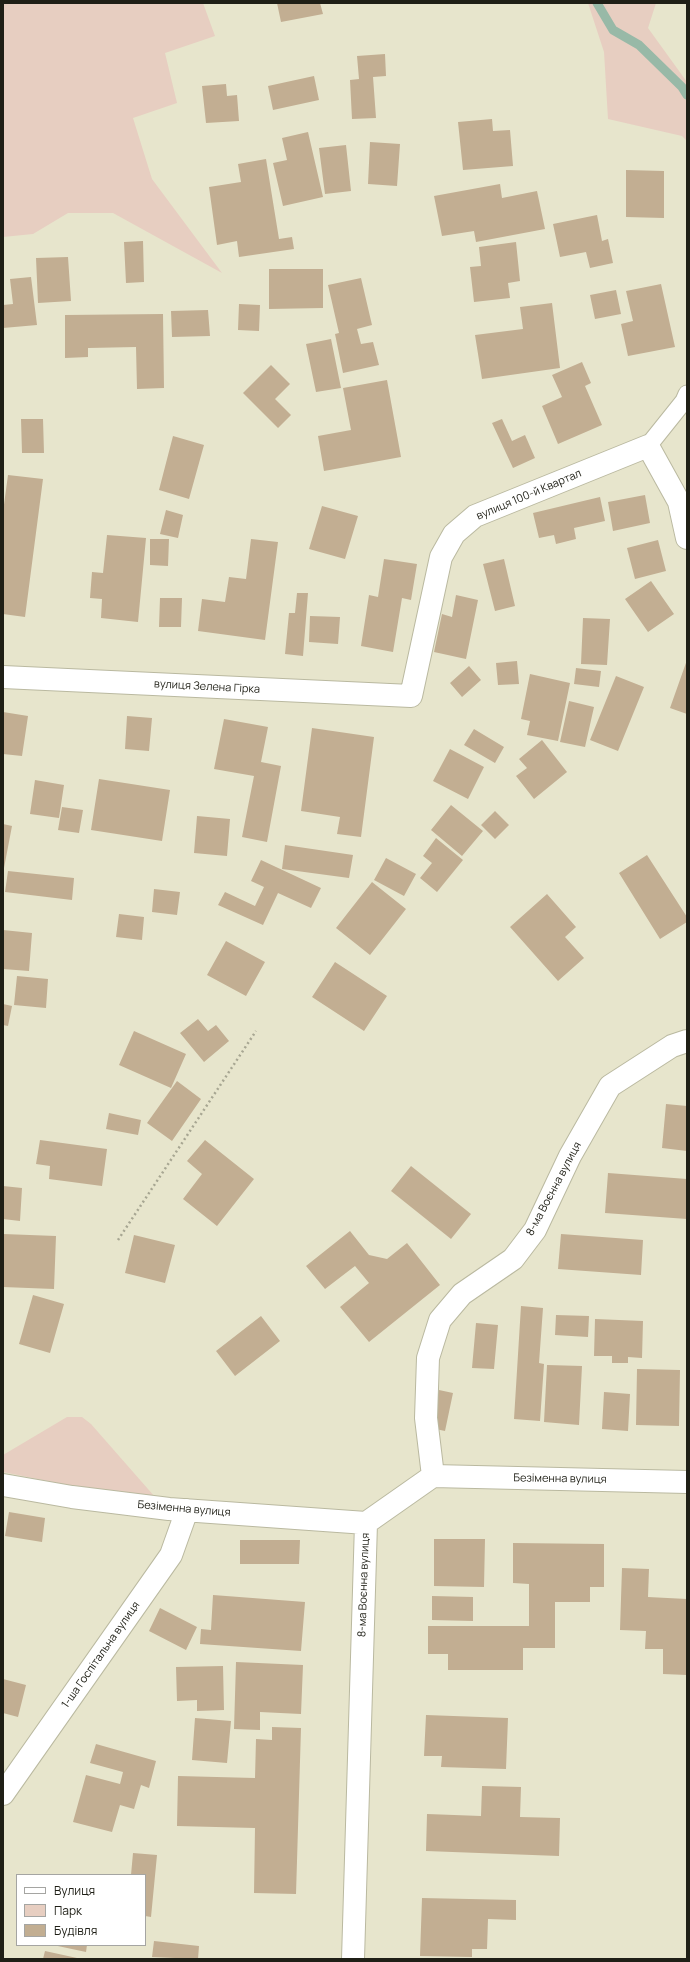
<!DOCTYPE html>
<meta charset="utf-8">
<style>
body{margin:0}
#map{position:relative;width:690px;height:1962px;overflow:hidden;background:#e7e5cc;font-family:Manrope,sans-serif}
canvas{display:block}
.frame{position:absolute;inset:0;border:4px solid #1f1f16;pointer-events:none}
.legend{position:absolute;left:16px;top:1874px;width:130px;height:72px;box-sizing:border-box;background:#fff;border:1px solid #a5a5a2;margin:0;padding:5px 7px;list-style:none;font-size:12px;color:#1f1f16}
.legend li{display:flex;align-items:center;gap:8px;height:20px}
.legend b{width:20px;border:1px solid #a5a5a2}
</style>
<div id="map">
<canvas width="690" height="1962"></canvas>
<div class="frame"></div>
<ul class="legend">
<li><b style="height:5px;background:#fff"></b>Вулиця</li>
<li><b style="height:11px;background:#e7cec1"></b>Парк</li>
<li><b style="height:11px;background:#c2ae92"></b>Будівля</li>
</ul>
</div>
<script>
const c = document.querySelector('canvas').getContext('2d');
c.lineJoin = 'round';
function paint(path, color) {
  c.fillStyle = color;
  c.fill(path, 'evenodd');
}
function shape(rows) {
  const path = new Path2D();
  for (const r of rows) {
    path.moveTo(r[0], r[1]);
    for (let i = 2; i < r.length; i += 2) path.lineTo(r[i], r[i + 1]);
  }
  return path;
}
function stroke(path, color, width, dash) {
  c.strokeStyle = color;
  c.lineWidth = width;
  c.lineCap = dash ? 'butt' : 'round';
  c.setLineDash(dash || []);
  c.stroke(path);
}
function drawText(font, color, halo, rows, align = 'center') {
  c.font = font + ' Manrope,sans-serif';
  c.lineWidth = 3;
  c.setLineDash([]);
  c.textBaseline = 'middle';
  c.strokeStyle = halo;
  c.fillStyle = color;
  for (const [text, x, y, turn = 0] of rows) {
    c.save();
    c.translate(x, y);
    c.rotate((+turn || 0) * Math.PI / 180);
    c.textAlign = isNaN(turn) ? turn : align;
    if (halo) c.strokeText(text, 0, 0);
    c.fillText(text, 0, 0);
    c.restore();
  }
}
const green = shape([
 [3,3,203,3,215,36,165,53,177,103,133,118,152,179,222,273,113,213,68,213,33,234,3,237],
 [588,3,656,3,648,28,687,82,687,141,682,136,608,119,604,52],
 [67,1417,82,1417,91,1424,155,1497,72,1486,3,1472,3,1455]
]);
const stream = shape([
 [597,3,613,30,639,45,682,87,687,95]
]);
const building = shape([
 [277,3,320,3,323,14,281,22],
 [385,54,386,76,373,77,376,118,352,119,350,80,359,79,357,56],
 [314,76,319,100,273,110,268,86],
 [226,84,227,96,237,95,239,121,206,123,202,86],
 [492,119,493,131,510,130,513,166,463,170,458,122],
 [308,132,323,197,283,206,273,163,287,160,282,138],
 [370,142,400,144,397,186,368,184],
 [346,145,351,191,325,194,319,148],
 [266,159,279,239,292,237,294,249,239,257,237,241,217,245,209,187,241,182,238,164],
 [626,170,664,171,664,218,626,217],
 [500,184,502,198,537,191,545,229,476,242,474,231,442,236,434,196],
 [597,215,602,241,608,239,613,263,590,268,586,252,560,257,553,224],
 [143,241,144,282,126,283,124,242],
 [516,242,520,281,508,283,510,298,474,302,470,267,481,266,479,247],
 [68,257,71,301,38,303,36,258],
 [269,269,323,269,323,308,269,309],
 [31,277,37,325,3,328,3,305,13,304,10,279],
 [361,278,372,325,357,329,361,344,373,342,379,365,343,373,335,334,339,333,328,285],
 [661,284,675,347,628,356,621,324,633,321,626,291],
 [616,290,621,314,595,319,590,295],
 [552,303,560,368,482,379,475,335,523,329,520,307],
 [239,304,260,305,259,331,238,330],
 [208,310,210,336,172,337,171,311],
 [163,314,164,388,137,389,136,347,88,348,88,357,65,358,65,315],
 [331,339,341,388,316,392,306,344],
 [582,362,591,383,585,386,602,425,558,444,542,406,562,397,552,375],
 [271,365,290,384,275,399,291,415,278,428,243,393],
 [387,380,401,457,324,471,318,436,351,430,343,388],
 [21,419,43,419,44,453,22,453],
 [502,419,512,441,525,435,535,458,513,468,492,423],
 [173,436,204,445,189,499,159,490],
 [8,475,43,479,25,617,3,614,3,512],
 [645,495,650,523,613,531,608,502],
 [600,497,605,521,574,528,576,539,556,544,554,535,539,538,533,513],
 [322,506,358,516,345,559,309,549],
 [166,510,183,515,178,538,160,534],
 [107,535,146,538,138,622,101,618,102,599,90,598,92,572,103,573],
 [150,539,169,539,168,566,150,565],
 [251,539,278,542,265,640,198,631,202,599,225,602,229,577,246,579],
 [658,540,666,571,635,579,627,548],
 [384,559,417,564,411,600,402,598,393,652,361,646,369,595,378,597],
 [504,559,515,606,495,611,483,564],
 [651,581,674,614,648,632,625,599],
 [297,593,308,593,303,656,285,654,289,613,295,613],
 [456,595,478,600,466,659,434,652,442,614,452,617],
 [160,598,182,598,181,627,159,627],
 [310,616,340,617,338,644,309,642],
 [583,618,610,619,607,665,581,664],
 [687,660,687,714,670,708],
 [517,661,519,684,498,685,496,663],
 [469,666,481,680,462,697,450,683],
 [576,668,601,671,599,687,574,684],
 [530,674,570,683,558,741,527,735,530,721,521,719],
 [616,676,644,687,618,751,590,740],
 [569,701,594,707,585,747,560,742],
 [3,712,28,716,22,756,3,754],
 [127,716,152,718,149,751,125,749],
 [224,719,268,727,261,762,281,766,267,842,242,837,254,776,214,769],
 [312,728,374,737,361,837,337,834,340,817,301,811],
 [474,729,504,747,495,763,464,745],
 [542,740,567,772,534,799,516,776,527,768,519,759],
 [450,749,484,767,468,799,433,781],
 [99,779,170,790,162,841,91,830],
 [35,780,64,785,59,818,30,814],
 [451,805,483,831,462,856,431,830],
 [62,807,83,810,79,833,58,830],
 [495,811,509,825,495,839,481,825],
 [197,816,230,819,227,856,194,853],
 [3,824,12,826,4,868,3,868],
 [436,838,463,860,437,892,420,878,432,863,423,856],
 [285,845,353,855,349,878,282,869],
 [647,855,687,917,687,922,660,939,619,873],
 [386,858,416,874,404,896,374,880],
 [261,860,321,888,311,908,278,893,263,925,218,905,225,892,255,906,264,887,251,881],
 [8,871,74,878,72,900,5,892],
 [372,882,406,909,370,955,336,928],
 [154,889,180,892,177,915,152,912],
 [547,894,576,927,565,937,584,958,558,981,510,927],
 [119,914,144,917,142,940,116,937],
 [3,930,32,933,29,971,3,969],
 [226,941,265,962,246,996,207,975],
 [335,962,387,996,364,1031,312,997],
 [17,976,48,979,46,1008,14,1005],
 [3,1004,12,1006,8,1026,3,1025],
 [198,1019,208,1031,216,1025,229,1041,204,1062,180,1033],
 [134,1031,186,1054,171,1088,119,1065],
 [177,1081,201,1099,172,1141,147,1123],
 [666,1104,687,1106,687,1151,662,1148],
 [109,1113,141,1120,138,1135,106,1129],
 [40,1140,107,1149,102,1186,49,1179,50,1166,36,1164],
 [205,1140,254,1179,217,1226,183,1199,202,1174,187,1161],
 [411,1166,471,1214,451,1239,391,1191],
 [608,1173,687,1179,687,1219,605,1213],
 [3,1186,22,1188,20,1221,3,1219],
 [350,1231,369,1255,387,1259,407,1243,440,1285,369,1342,340,1307,369,1283,355,1266,325,1289,306,1266],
 [3,1234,56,1236,54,1289,3,1287],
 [561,1234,643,1240,641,1275,558,1269],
 [134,1235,175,1245,165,1283,125,1273],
 [33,1295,64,1304,50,1353,19,1344],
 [521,1306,543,1308,539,1363,544,1364,540,1421,514,1419],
 [556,1315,589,1316,588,1337,555,1335],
 [261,1316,280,1341,235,1376,216,1351],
 [595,1319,643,1321,642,1358,628,1357,628,1363,612,1363,612,1356,594,1356],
 [476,1323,498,1325,494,1369,472,1368],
 [547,1365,582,1366,579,1425,544,1422],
 [637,1369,680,1370,679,1426,636,1425],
 [439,1390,453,1393,445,1431,431,1428],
 [604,1392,630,1394,628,1431,602,1429],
 [9,1512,45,1518,42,1542,5,1536],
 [434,1539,485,1539,484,1587,434,1586],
 [240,1540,300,1540,299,1564,240,1564],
 [513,1543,604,1544,604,1587,590,1587,590,1602,555,1602,555,1648,523,1648,523,1670,448,1670,448,1654,428,1654,428,1626,529,1626,529,1584,513,1583],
 [622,1568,649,1569,648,1597,687,1599,687,1675,663,1674,663,1649,645,1649,646,1631,620,1630],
 [213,1595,305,1602,301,1651,200,1644,201,1629,211,1630],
 [432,1596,473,1597,473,1621,432,1620],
 [160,1608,197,1627,186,1650,149,1631],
 [236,1662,303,1665,301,1714,260,1712,260,1730,234,1729],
 [223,1666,224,1710,197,1711,197,1700,177,1701,176,1667],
 [3,1679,26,1685,18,1717,3,1713],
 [426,1715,508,1718,506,1769,441,1767,442,1756,424,1756],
 [195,1718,231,1721,227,1763,192,1760],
 [272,1727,301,1728,296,1894,254,1893,255,1828,177,1826,178,1776,255,1778,256,1739,272,1740],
 [96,1744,156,1761,149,1788,141,1785,134,1809,120,1805,112,1832,73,1822,86,1775,120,1784,123,1772,90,1763],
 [482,1786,521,1787,520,1817,560,1818,559,1856,426,1851,427,1814,481,1816],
 [133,1853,157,1855,151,1917,145,1916,145,1875,131,1875],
 [422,1898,516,1900,516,1920,488,1919,487,1949,472,1949,472,1957,420,1956],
 [154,1941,199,1946,198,1959,152,1957],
 [53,1945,87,1945,86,1952],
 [45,1951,77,1958,77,1959,43,1959]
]);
const path = shape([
 [118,1240,256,1031]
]);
const service = shape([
 [648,446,684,401,687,394]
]);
const minor = shape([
 [3,677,411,696,441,557,454,534,475,516,648,446,679,502,687,538],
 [433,1476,687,1482],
 [3,1485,72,1497,169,1509,366,1523],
 [3,1794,171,1555,187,1510],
 [353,1959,366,1523,433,1476,426,1418,428,1358,440,1320,462,1294,513,1259,535,1230,570,1156,610,1086,672,1046,687,1041]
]);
const streetNames = [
 ["вулиця 100-й Квартал",529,495,-23],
 ["вулиця Зелена Гірка",207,687,3],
 ["8-ма Воєнна вулиця",554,1189,-62],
 ["Безіменна вулиця",560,1479,1],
 ["Безіменна вулиця",184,1509,5],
 ["8-ма Воєнна вулиця",364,1585,-88],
 ["1-ша Госпітальна вулиця",101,1655,-55]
];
paint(green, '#e7cec1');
stroke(stream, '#98b9a7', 9);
paint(building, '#c2ae92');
stroke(service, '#bab9a0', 19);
stroke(minor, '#bab9a0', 24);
stroke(path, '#a7a692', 2.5, [2, 3]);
stroke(service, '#fff', 17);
stroke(minor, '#fff', 22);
drawText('11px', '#1f1f16', '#fff', streetNames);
</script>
